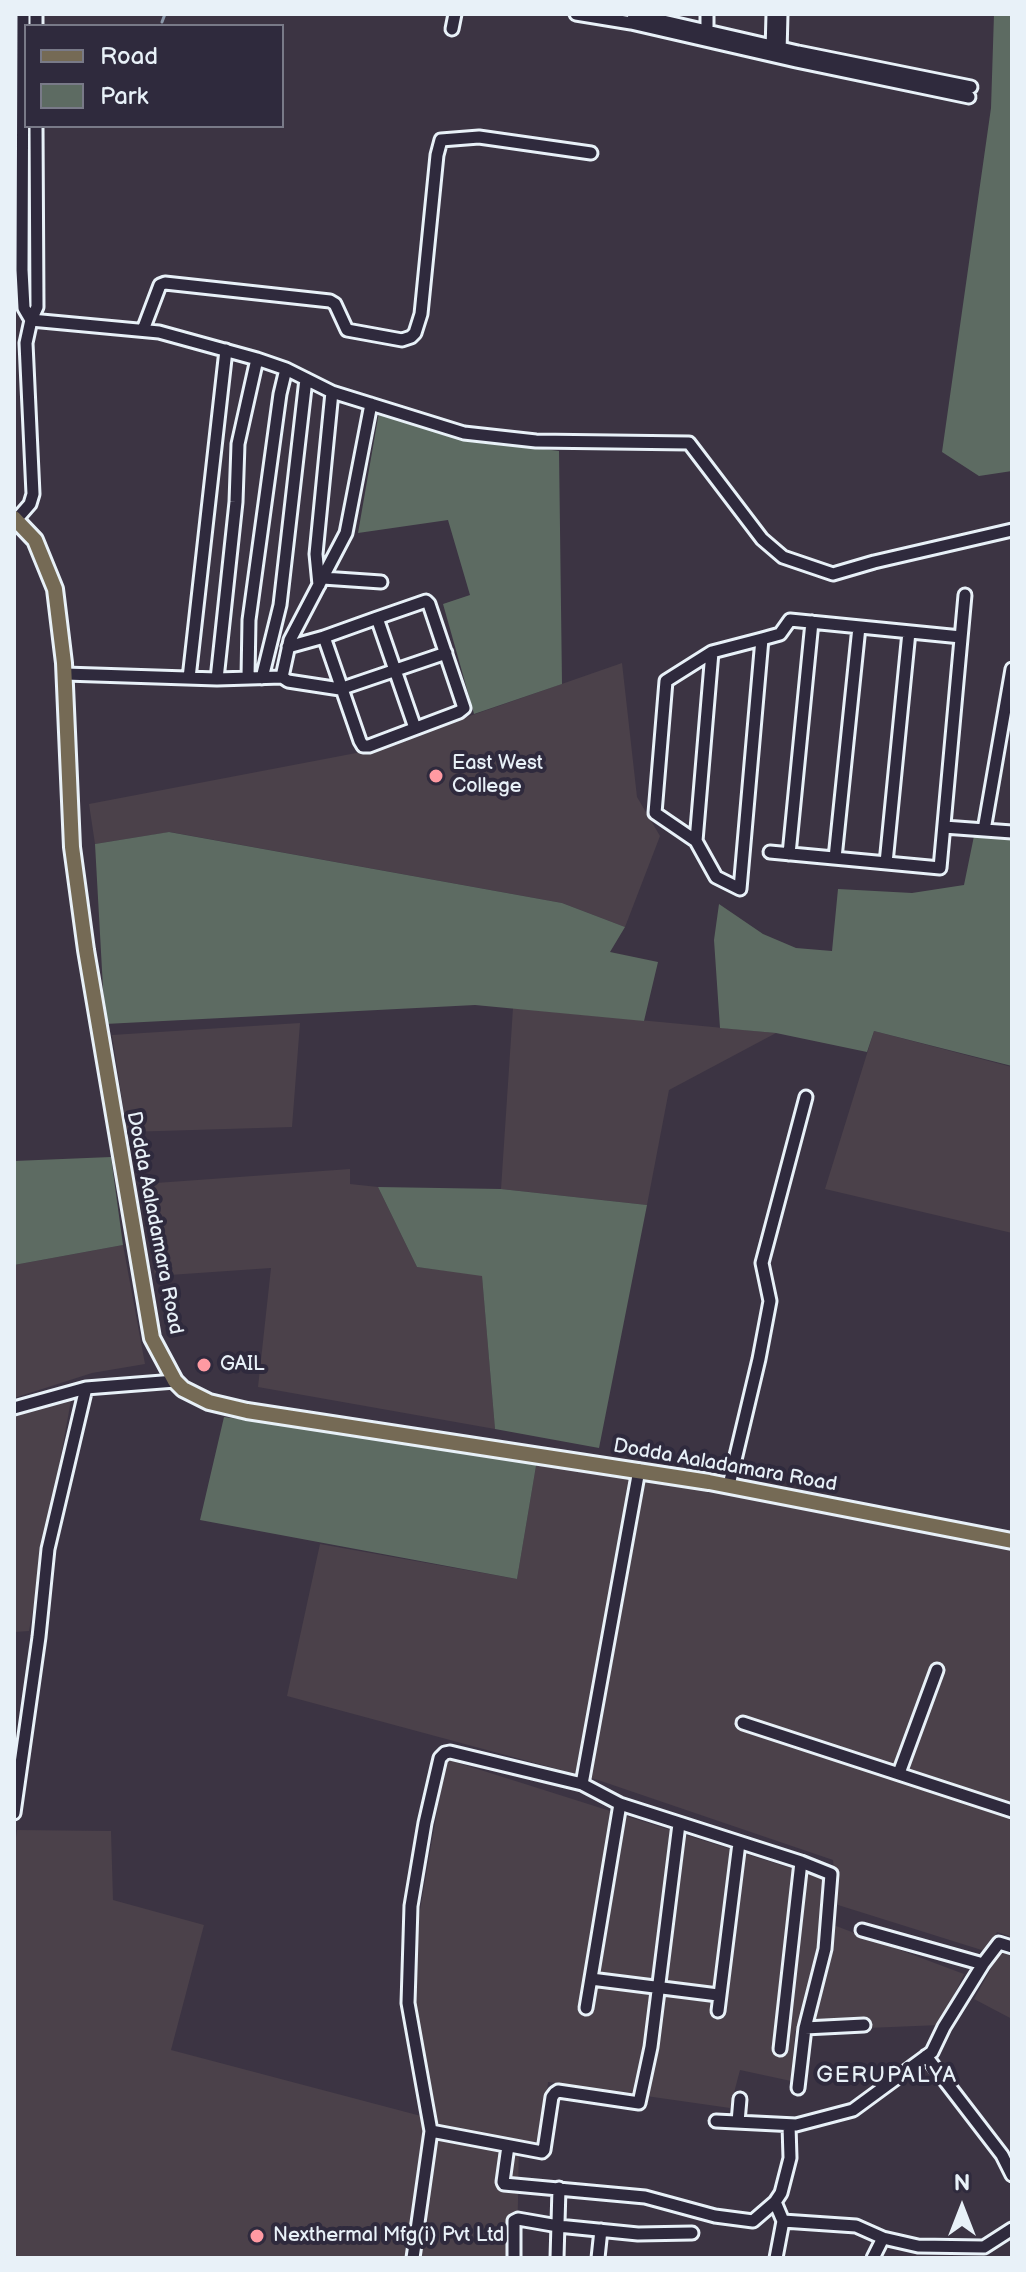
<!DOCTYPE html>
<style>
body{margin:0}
#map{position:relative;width:1026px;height:2272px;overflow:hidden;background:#3c3443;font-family:"Balsamiq Sans",sans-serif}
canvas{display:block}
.frame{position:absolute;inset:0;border:16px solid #e8f1f8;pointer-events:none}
.legend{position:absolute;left:24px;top:24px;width:260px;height:104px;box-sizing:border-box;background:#2f2a3d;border:2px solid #797a88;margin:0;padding:10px 14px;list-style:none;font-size:24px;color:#e8f1f8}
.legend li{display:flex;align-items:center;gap:16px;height:40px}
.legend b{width:40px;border:2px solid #797a88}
.north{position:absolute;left:922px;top:2168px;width:80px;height:80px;-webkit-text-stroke:6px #2f2a3d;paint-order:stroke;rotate:0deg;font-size:22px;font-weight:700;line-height:32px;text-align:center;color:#e8f1f8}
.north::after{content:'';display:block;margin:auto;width:28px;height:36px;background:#e8f1f8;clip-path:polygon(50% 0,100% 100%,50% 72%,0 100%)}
</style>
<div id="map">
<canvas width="1026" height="2272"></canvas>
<div class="frame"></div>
<ul class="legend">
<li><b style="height:10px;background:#756a55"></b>Road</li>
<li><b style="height:22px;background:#5d6b62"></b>Park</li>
</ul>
<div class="north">N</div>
</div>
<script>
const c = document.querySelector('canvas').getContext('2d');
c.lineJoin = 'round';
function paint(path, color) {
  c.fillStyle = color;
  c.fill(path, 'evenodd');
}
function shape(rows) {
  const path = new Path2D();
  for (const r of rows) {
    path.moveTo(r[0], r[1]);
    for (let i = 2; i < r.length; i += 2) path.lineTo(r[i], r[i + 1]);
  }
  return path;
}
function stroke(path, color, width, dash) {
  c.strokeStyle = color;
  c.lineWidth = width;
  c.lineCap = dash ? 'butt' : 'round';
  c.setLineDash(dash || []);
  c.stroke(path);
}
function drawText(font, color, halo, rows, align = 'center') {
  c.font = font + ' "Balsamiq Sans",sans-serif';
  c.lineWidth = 8;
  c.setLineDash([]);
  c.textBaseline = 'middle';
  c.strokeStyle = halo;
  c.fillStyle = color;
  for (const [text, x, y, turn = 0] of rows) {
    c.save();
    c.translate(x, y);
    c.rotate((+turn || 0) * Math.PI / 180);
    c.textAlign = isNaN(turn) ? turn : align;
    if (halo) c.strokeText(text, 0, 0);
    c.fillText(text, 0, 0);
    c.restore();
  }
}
const built = shape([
 [622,663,637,797,660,836,625,927,562,903,170,832,95,844,89,804,372,750],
 [513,1008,776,1033,669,1090,647,1205,501,1189],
 [300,1023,292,1127,127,1132,112,1035],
 [874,1031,1012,1067,1012,1233,825,1189],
 [350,1169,350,1184,378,1187,417,1267,482,1275,495,1429,258,1387,271,1268,155,1276,142,1184],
 [123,1245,145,1364,92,1373,14,1398,14,1265],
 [72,1395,29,1631,14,1632,14,1414],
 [537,1460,694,1486,1012,1549,1012,1937,997,1932,988,1952,838,1905,833,1860,598,1780,287,1696,320,1544,517,1579],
 [446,1759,825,1879,828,1923,964,1974,940,2025,795,2031,791,2081,740,2070,730,2108,548,2082,542,2143,519,2140,517,2258,14,2258,14,1853,17,1830,111,1831,113,1900,204,1925,171,2050,421,2116,411,1962],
 [1002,1949,1012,1952,1012,2019,974,1999]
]);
const green = shape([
 [994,14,1012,14,1012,471,979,476,942,452,991,108],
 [379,412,452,437,559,451,562,684,474,714,443,604,470,595,448,520,358,533],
 [169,832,562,903,625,927,610,952,658,962,644,1021,475,1005,105,1024,95,844],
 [974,836,1012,838,1012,1066,874,1031,867,1052,776,1033,720,1028,714,940,719,904,763,934,796,948,832,951,838,889,912,893,964,885],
 [111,1157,123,1245,14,1265,14,1161],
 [378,1187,501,1189,647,1205,599,1448,495,1429,482,1276,417,1267],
 [224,1417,537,1460,517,1579,200,1520]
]);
const stream = shape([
 [162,22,165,14]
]);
const minor = shape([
 [23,14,22,270,24,308,31,320],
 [576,14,631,23,796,61,969,97],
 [633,14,798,52,971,87],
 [36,26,36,14],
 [452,29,455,14],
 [707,31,707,14],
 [772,51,773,14],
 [780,53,781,14],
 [31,320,159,332,257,359,286,369,332,392,464,433,536,441,689,443,762,539,783,557,833,574,874,562,1012,530],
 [143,330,160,285,165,283,330,301,335,304,347,330,402,340,411,337,415,333,421,314,437,155,441,140,479,137,591,153],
 [16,520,30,504,33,494,26,343,31,320,37,307,36,126],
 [323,578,381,582],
 [319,585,316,554,332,392],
 [377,618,324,637,360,741,363,746,369,746,459,712,464,708,429,604,426,601,377,618,415,728],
 [762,639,740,889,716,877,696,841,655,813,666,681,712,652,762,639,780,634,790,620,961,637],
 [288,647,324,637],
 [65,674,217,679,282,677,288,681,340,689,446,653],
 [248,677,249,620,280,394,286,369],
 [282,677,290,640,346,533,371,404],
 [189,678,226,350],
 [262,678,280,605,306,379],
 [217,679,236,502,238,444,257,359],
 [944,827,1012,832],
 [984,830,1012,669],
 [696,841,712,652],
 [770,852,940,868,965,595],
 [789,854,812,622],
 [835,858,859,627],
 [886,863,909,632],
 [14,1408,86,1388,175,1381],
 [729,1485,759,1359,770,1301,762,1263,806,1097],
 [743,1723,1012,1811],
 [899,1773,937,1670],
 [582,1784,639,1470],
 [14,1813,39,1637,48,1549,86,1388],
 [862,1930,983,1964],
 [591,1979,718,1995],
 [586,2008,620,1804],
 [718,2011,739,1843],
 [805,2028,864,2025],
 [780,2049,801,1862],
 [926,2056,1002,2155,1012,2175],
 [716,2121,796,2125,853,2110,932,2052,944,2027,983,1964,999,1943,1012,1947],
 [738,2122,740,2099],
 [431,2131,542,2152,544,2150,552,2097,555,2093,558,2091,639,2103,651,2047,679,1824],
 [508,2146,503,2182,504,2184,645,2197,715,2216,753,2221,775,2202,781,2193,790,2158,789,2125],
 [775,2202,783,2221,856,2226,883,2238,918,2246,984,2247,1012,2229],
 [413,2258,431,2131,408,2003,411,1906,425,1823,440,1758,445,1753,450,1752,582,1784,620,1804,801,1862,831,1874,825,1949,805,2028,798,2088],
 [514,2258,514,2221,518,2219,558,2226,638,2234,692,2233],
 [557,2258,559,2188],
 [598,2258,601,2230],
 [776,2258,783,2221],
 [873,2258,883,2238]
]);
const major = shape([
 [14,518,35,540,55,589,64,663,72,847,86,950,152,1338,175,1381,183,1389,209,1402,247,1411,709,1482,1012,1541]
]);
const markers = [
 [436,776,8,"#ff9aa2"],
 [204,1365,8,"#ff9aa2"],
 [257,2236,8,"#ff9aa2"]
];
const poiNames = [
 ["East West",452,764],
 ["College",452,787],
 ["GAIL",220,1365],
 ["Nexthermal Mfg(i) Pvt Ltd",273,2236]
];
const streetNames = [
 ["Dodda Aaladamara Road",154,1223,79],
 ["Dodda Aaladamara Road",725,1466,10]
];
const neighbourhoodNames = [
 ["GERUPALYA",887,2076]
];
paint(built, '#4b414a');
paint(green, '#5d6b62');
stroke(stream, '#8c99ab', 3);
stroke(minor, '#e8f1f8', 17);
stroke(major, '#e8f1f8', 20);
stroke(minor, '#2f2a3d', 11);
stroke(major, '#756a55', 14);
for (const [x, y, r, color] of markers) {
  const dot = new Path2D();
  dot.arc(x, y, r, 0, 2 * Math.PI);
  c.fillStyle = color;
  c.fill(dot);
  stroke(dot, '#2f2a3d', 3);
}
drawText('20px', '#e8f1f8', '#2f2a3d', poiNames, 'left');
drawText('20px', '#e8f1f8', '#2f2a3d', streetNames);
c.letterSpacing = '2px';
drawText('22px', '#e8f1f8', '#2f2a3d', neighbourhoodNames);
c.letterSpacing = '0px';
</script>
